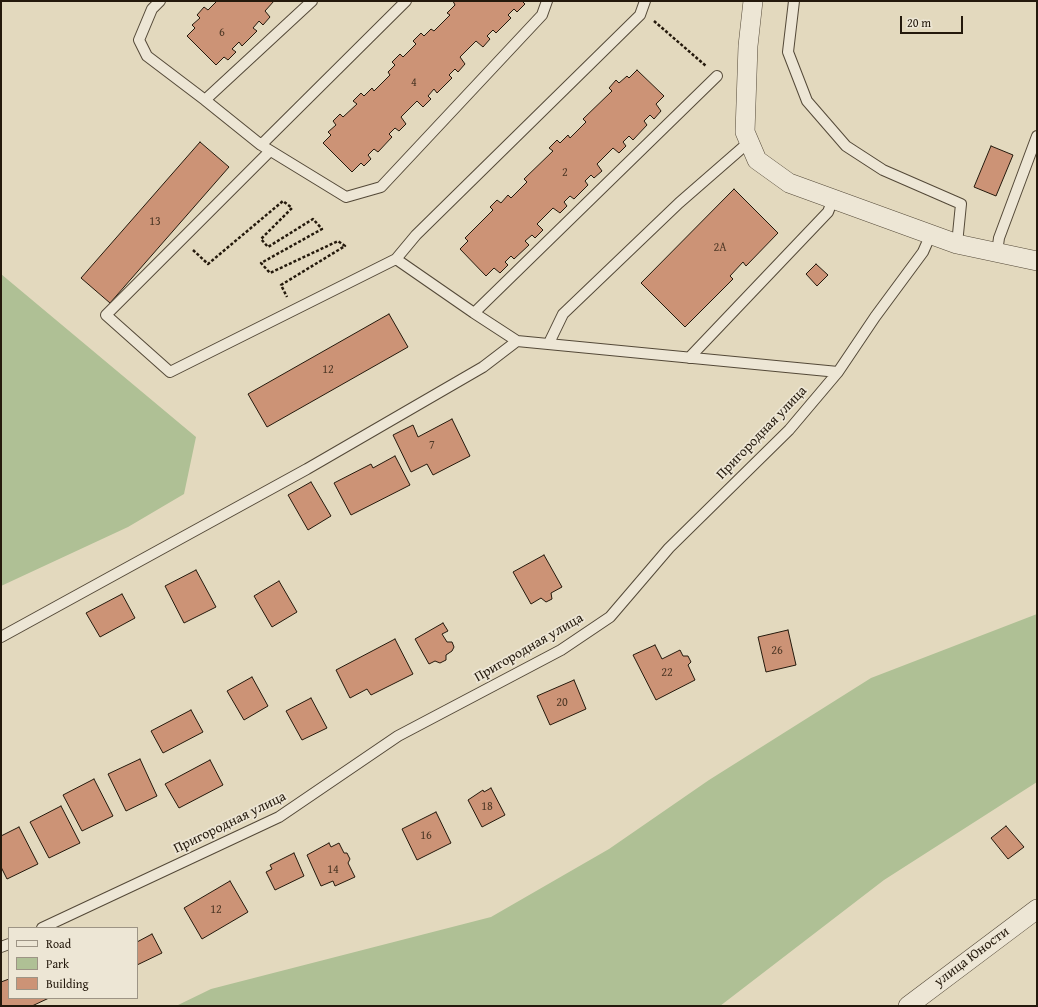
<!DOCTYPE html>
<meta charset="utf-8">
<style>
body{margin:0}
#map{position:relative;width:1038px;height:1007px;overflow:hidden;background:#e3d9be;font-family:"Gentium Book Plus",serif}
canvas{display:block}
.frame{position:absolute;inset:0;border:2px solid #24190c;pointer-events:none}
.legend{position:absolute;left:8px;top:927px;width:130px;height:72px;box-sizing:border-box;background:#ede6d5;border:1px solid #9d9485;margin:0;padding:5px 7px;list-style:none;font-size:12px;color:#24190c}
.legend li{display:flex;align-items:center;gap:8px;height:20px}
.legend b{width:20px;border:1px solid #9d9485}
.scale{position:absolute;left:900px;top:16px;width:63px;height:18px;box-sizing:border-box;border:2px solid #24190c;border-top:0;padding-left:5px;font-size:12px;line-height:14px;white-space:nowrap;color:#24190c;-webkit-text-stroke:3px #ede6d5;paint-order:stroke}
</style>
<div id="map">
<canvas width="1038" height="1007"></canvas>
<div class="frame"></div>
<ul class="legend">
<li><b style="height:5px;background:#ede6d5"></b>Road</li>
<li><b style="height:11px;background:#afc095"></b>Park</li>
<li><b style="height:11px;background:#cc9376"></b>Building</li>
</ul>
<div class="scale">20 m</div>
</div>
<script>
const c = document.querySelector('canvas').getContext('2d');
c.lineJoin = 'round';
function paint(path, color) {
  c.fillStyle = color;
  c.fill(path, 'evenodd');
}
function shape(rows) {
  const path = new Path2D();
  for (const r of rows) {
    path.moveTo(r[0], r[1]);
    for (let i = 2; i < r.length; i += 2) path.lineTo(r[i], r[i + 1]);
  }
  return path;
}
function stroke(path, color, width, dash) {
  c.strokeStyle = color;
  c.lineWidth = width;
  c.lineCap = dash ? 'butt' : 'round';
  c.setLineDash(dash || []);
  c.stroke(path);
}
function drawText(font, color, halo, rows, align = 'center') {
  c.font = font + ' "Gentium Book Plus",serif';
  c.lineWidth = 3.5;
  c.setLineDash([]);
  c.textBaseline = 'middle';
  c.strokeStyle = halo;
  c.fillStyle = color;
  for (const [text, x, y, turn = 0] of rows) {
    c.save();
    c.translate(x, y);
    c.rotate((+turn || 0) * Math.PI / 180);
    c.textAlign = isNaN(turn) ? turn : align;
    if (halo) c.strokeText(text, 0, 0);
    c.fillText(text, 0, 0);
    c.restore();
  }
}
const green = shape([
 [1,274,196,437,184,494,128,527,1,586],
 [1037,614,1037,782,884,880,720,1006,176,1006,211,989,491,917,609,849,709,780,871,678]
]);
const building = shape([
 [217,1,274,1,265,11,270,17,263,25,259,21,253,28,257,31,242,46,239,42,232,49,236,52,228,60,224,57,216,65,187,36,195,28,192,25,200,18,197,15,204,7,208,10,217,1],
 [453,1,522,1,525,4,517,12,514,9,508,15,511,18,496,33,493,30,487,36,490,39,483,47,476,41,460,57,465,64,458,72,455,69,449,75,452,78,437,93,434,89,428,96,431,99,423,107,417,101,401,117,406,124,399,131,395,128,389,134,392,137,378,152,374,149,368,155,371,159,364,166,361,163,352,172,323,143,331,135,328,132,336,125,333,121,340,114,343,117,357,104,353,101,361,93,364,96,372,88,374,91,390,75,388,72,395,65,392,62,400,54,403,57,416,44,413,41,421,33,424,36,431,29,434,31,450,15,447,13,455,5,453,1],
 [637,70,664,96,656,104,661,111,654,119,650,115,644,121,647,125,633,140,629,136,623,142,626,146,619,153,613,148,597,164,602,171,594,178,591,175,585,181,588,185,574,199,570,196,564,202,567,206,560,213,553,208,537,224,543,230,535,238,532,235,525,241,529,245,514,259,511,256,505,262,508,265,500,273,494,268,486,276,460,249,468,241,465,238,493,210,490,207,497,200,501,203,508,195,511,198,527,182,524,179,553,151,549,148,557,140,560,143,568,135,570,138,586,122,583,119,612,91,609,88,616,80,619,83,627,76,629,78,637,70],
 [200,142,229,167,110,303,81,278,200,142],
 [991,146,1013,155,996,196,974,187,991,146],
 [734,189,778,233,746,266,743,262,730,276,733,279,685,327,641,283,734,189],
 [816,264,828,275,817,286,806,274,816,264],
 [389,314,408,347,267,427,248,394,389,314],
 [452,419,470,456,433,475,427,464,411,472,393,435,413,425,418,437,452,419],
 [395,456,410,485,351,515,334,483,371,464,373,468,395,456],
 [311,482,331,516,308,530,288,495,311,482],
 [544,555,562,587,551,593,552,599,546,602,541,598,531,604,513,572,544,555],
 [196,570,216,607,184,623,165,586,196,570],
 [279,581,297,612,272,627,254,596,279,581],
 [122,594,135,618,100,637,86,613,122,594],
 [443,623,448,631,442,634,447,642,452,642,454,647,452,651,446,655,446,660,440,663,435,661,429,664,415,639,443,623],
 [788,630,796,665,766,672,758,637,788,630],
 [395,639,413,674,371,695,367,689,350,698,336,670,395,639],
 [655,645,662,659,680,650,683,656,688,656,691,662,688,665,695,680,656,700,633,655,655,645],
 [252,677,268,706,244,720,227,691,252,677],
 [574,680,586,709,550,725,537,696,574,680],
 [311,698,327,728,302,740,286,711,311,698],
 [191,710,203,732,163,753,151,731,191,710],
 [140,759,157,796,126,811,108,774,140,759],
 [210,760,223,785,179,808,165,784,210,760],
 [94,779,113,816,82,831,63,795,94,779],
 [491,788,505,815,482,827,468,800,483,790,484,792,491,788],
 [61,806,80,843,49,858,30,822,61,806],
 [436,812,451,843,417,860,402,829,436,812],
 [1006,826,1024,847,1008,859,991,838,1006,826],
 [19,827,38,864,7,879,1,867,1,836,19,827],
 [329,843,331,847,339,843,344,853,347,853,350,859,348,863,355,877,335,886,333,881,321,886,307,855,329,843],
 [294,853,304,876,275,890,266,872,272,869,270,865,294,853],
 [230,881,248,912,202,939,184,908,230,881],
 [152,934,162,953,137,965,137,942,152,934],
 [9,979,9,998,49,998,32,1006,1,1006,1,982,9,979]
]);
const path = shape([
 [654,21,706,66],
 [193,250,208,264,283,201,292,208,261,239,268,247,313,219,322,229,261,263,270,273,338,241,345,246,281,285,287,297]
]);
const lane = shape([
 [160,1,152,9,139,40,147,56,205,100,261,145,346,197,381,187,542,15,547,1],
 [794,1,788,52,807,101,846,146,883,170,961,204,957,244],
 [205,100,312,1],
 [261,145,406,1],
 [270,151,106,315,170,372,396,259,416,235,640,15,645,1],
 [997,252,999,238,1037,136],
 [396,259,474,313,517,341,838,372],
 [474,313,717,76],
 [549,343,563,314,679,203,749,142],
 [689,358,828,212,833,199],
 [1,637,307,469,483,367,517,341],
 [42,928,279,817,398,736,561,650,610,617,669,548,789,430,838,372,875,317,923,252,931,234],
 [1,947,9,944]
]);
const street = shape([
 [753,1,748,46,745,132,757,160,789,183,957,244,1037,261],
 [908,1006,1037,909]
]);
const numberNames = [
 ["6",222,33],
 ["4",414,83],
 ["2",565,173],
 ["13",155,222],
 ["2А",720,248],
 ["12",328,370],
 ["7",432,446],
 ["26",777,651],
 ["22",667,673],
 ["20",562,703],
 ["18",487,807],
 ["16",426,836],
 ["14",333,870],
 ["12",216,910]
];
const streetNames = [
 ["Пригородная улица",762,433,-46],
 ["Пригородная улица",529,648,-30],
 ["Пригородная улица",230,823,-26],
 ["улица Юности",972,957,-37]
];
paint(green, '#afc095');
paint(building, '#cc9376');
stroke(building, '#24190c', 1);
stroke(lane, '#544938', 12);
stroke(street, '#544938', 20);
stroke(path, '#24190c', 2.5, [3, 2]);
stroke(lane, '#ede6d5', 10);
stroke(street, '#ede6d5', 19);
drawText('12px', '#4e3826', null, numberNames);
drawText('14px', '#24190c', '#ede6d5', streetNames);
</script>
